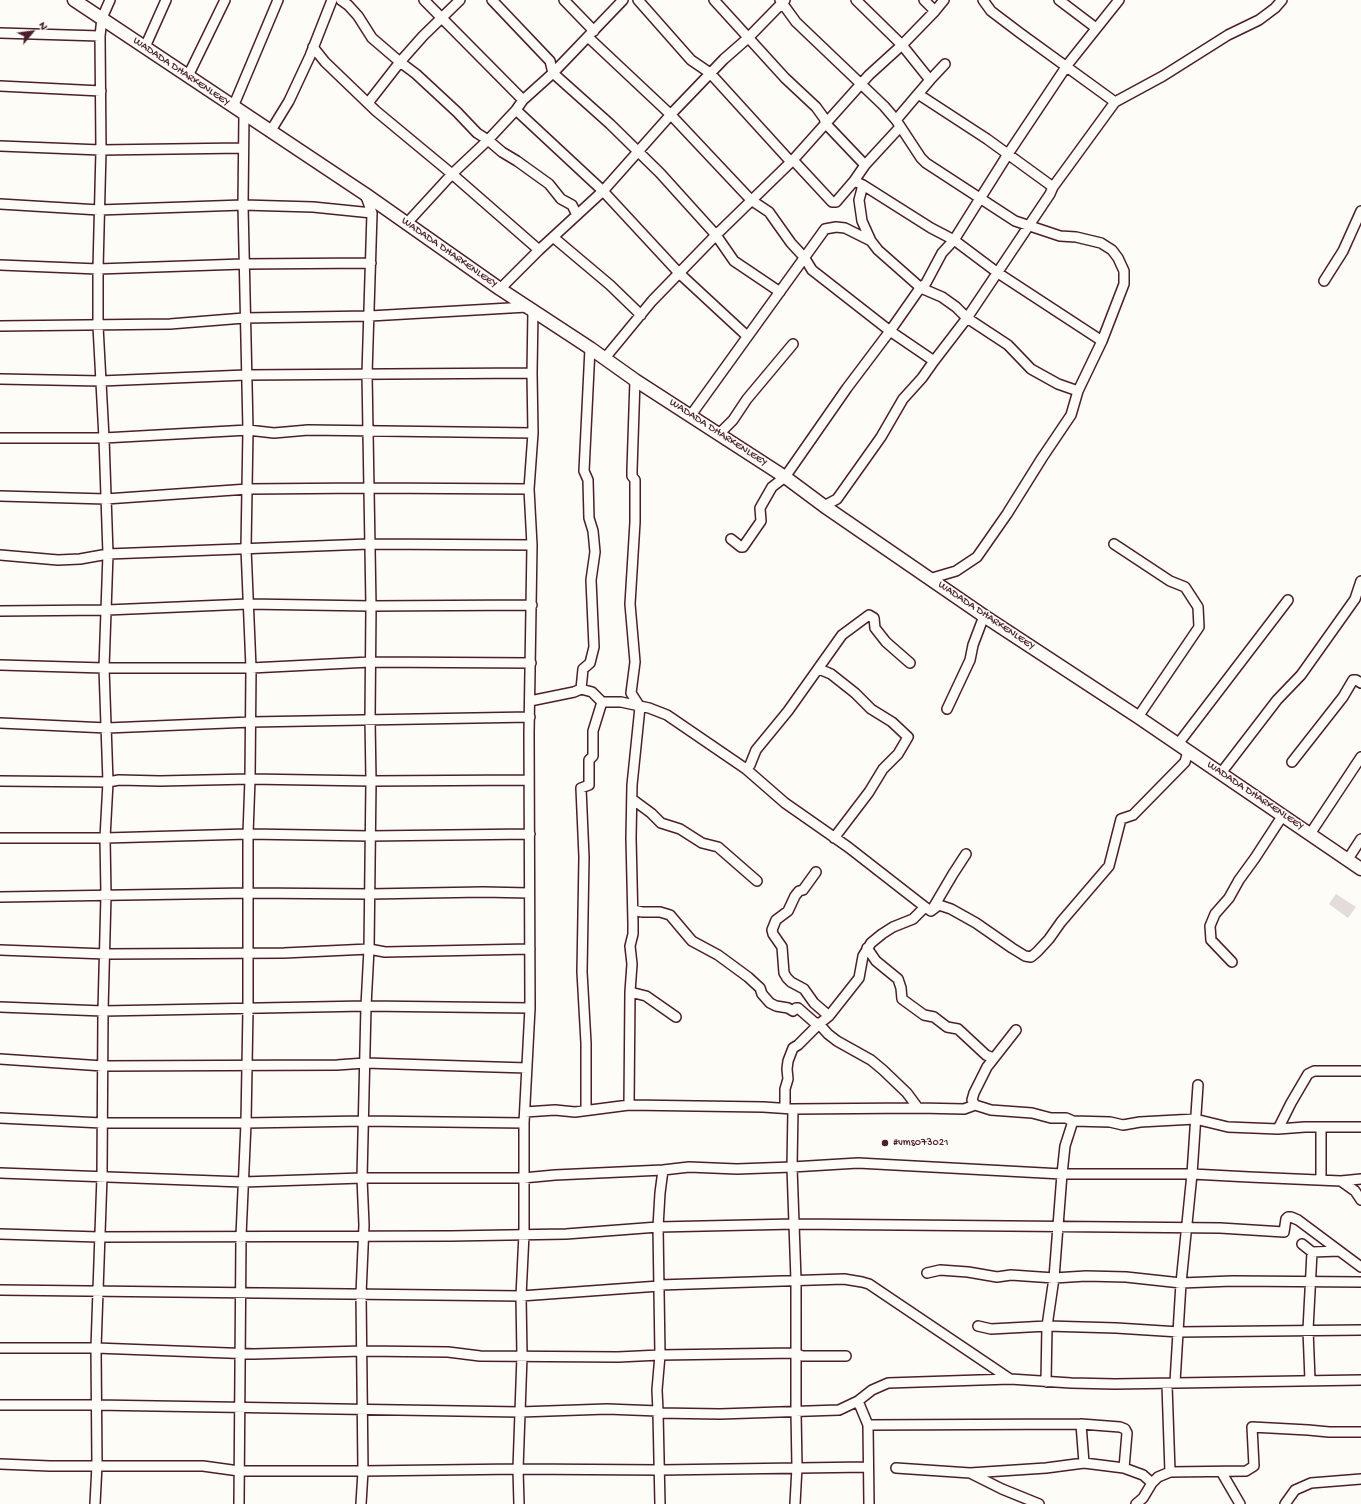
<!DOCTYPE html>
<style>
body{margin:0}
#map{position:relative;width:1361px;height:1504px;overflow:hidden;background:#fdfcf7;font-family:"Gochi Hand",sans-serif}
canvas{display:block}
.north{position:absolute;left:12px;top:12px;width:40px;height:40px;-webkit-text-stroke:3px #fdfcf7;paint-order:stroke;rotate:61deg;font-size:11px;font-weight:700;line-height:16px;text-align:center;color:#4a1f2b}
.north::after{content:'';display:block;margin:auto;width:14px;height:18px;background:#4a1f2b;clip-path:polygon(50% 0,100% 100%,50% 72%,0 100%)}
</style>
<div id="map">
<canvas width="1361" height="1504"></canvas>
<div class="north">N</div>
</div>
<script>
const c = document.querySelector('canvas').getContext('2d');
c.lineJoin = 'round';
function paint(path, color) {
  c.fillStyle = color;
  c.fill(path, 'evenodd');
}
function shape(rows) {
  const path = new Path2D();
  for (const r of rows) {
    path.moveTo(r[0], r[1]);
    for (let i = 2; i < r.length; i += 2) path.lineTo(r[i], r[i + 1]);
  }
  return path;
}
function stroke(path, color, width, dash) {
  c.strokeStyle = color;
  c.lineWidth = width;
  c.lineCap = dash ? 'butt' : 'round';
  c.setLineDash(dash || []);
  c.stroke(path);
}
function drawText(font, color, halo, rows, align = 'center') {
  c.font = font + ' "Gochi Hand",sans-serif';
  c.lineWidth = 3;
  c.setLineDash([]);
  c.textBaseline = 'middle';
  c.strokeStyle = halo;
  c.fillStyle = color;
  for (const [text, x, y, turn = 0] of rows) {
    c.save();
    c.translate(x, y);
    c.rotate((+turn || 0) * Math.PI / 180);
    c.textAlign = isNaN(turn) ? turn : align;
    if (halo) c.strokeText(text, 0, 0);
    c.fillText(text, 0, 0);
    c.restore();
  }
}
const green = shape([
 [1336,894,1356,907,1348,918,1329,904]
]);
const minor = shape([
 [341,0,348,5,358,16,372,38,400,62,416,74,457,112,477,133,488,140,502,152,517,161,549,184,561,199,572,205,577,215],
 [424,0,523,100],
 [492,0,550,61,553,73,610,124,660,173,716,235,734,261,780,292],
 [564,0,594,31],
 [638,0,691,60,710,73,791,162],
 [714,0,785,78,816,107,824,118,826,124,865,165],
 [780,0,796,22,884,106,896,120,921,158,926,163,1015,221,1060,236,1076,237,1101,243,1112,250,1118,258,1124,271,1124,284,1102,341,1078,391,1071,415,1042,458,1007,514,977,557,956,571,929,579],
 [856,0,902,45,930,80,918,94,987,139,1053,187],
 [924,0,935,11],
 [983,0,991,11,1020,33,1115,102],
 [1059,0,1096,28],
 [0,33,100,36],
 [588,37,671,115,751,200,769,212,791,243,804,257,812,270,890,331,847,388,785,477,772,487,760,508,761,521,743,547,741,547,731,539],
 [145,47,166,0],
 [313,47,325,62,376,111,452,174,539,250],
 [188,76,225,0],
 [930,80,945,64],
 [0,86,101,91],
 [368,103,400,62,423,36,460,0],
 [233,107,278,0],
 [516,110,603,191,679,273,747,336],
 [896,120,918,94],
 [270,132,289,101,310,56,332,0],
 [0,146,101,150,243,148],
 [793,160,832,202,836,202,854,181,863,185,859,200,862,221,871,241,878,250,921,288,942,297,956,307,967,318,1008,345,1031,369,1058,384,1078,391],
 [854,181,865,165,900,127],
 [0,204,99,210,243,205,313,207,372,213],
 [407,223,452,174,488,140,516,110,523,100,553,73,623,0],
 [553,237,610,285,641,315],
 [0,265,98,269,243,264,371,263],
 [1324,281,1343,251,1361,211],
 [500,289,539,250,603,191,674,111,724,59,748,38,785,0],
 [0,326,170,324,244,318,370,316,527,307],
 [1102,341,998,273,954,240,1008,154,1068,64,1119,0],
 [605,358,652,301,716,235,793,160,869,75,902,45,935,11,944,0],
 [934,361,967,318,1050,194,1053,187,1115,102,1163,76,1228,35,1259,20,1275,8,1282,0],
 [0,379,101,381,246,375,532,373],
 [691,415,825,229,836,227,845,228,871,241],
 [719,434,733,420,747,399,793,344],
 [0,438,104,438,248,430,274,433,308,430,533,433],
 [0,496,106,499,248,489,369,488,529,489],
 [824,506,837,499,881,437,903,399,922,378,934,361,890,331,918,291,926,283,942,253,954,240,931,228,863,185],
 [1114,544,1170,581,1185,587,1198,607,1199,627,1138,717],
 [0,555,58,560,80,559,108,554,369,544,532,545],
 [0,611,107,610,248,604,371,606,532,605],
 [0,665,104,668,251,668,370,662,531,663],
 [819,669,831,674,855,693,871,709,892,722,908,737,898,754,883,769,869,792,834,838],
 [581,689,583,669,590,663,594,647,591,580,595,552,593,531,589,518,588,480,584,471,590,348],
 [530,701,574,692,581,689,592,692,602,702,621,702,649,708,667,715,746,769,785,803,848,847,925,907,931,911,939,905,951,909,976,923,1012,948,1025,956,1031,957,1037,952,1049,939,1061,922,1109,866,1121,819,1133,815,1185,762,1188,751],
 [947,709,970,660,973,645,984,616],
 [0,723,107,728,251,722,530,717],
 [1178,744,1288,600],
 [1292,762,1343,697,1353,680,1356,680,1361,683],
 [746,769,750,765,756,750,788,711,842,635,869,615,874,618,875,628,886,642,910,663],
 [1221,773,1277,700,1301,675,1355,599,1361,581],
 [0,781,108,782,119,780,160,781,250,779,371,781,529,780],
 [632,799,651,813,661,823,680,829,702,843,718,847,757,881],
 [1310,834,1361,757],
 [0,838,105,838,248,834,370,836,530,834],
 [1348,859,1361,839],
 [816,872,803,890,799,891,795,896,788,911,776,920,772,930,773,934,782,947,784,973,787,978,791,982,804,989,814,1003,829,1016],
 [0,897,248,893,369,894,483,892,529,893],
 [933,908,953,874,966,854],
 [633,910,642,912,660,912,670,915,692,941,718,955,748,977,760,988,762,994,770,1003,776,1006,788,1008,793,1011,796,1008,798,1008,814,1022,819,1024,828,1034,837,1041,871,1060,883,1070,907,1093,918,1108],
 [867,948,876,961,898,979,901,988,902,999,924,1015,934,1017,947,1027,958,1029,986,1055,993,1058],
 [0,950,106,954,284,953,369,949,385,952,530,949],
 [1232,962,1211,940,1210,926,1215,914,1229,898,1239,880,1255,858,1283,815],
 [630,992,646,996,676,1017],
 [0,1007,103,1011,366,1006,530,1008],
 [0,1059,103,1066,337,1065,365,1063,527,1068],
 [629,1105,630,992,632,964,630,946,633,934,633,923,631,838,632,785,640,707,631,693,635,662,630,604,635,522,635,480,632,476,632,470,635,380],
 [975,1105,972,1100,974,1093,987,1067,1016,1030],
 [785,1107,785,1089,788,1079,787,1069,788,1061,793,1048,798,1045,819,1024,829,1016,859,978,863,956,871,943,882,934,893,927,913,919,925,907],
 [586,1110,586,1043,582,972,584,857,581,788,589,785,589,760,593,756,593,731,602,702],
 [525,1112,555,1110,575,1112,629,1105,763,1107,793,1109,918,1108,964,1109,975,1105,991,1110,1032,1113,1051,1118,1066,1118,1073,1121,1110,1122,1123,1125,1140,1122,1195,1119,1228,1127,1278,1129,1305,1127,1361,1127],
 [0,1118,102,1123,246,1123,364,1121,524,1123],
 [1321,1127,1321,1180],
 [1278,1129,1291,1103,1308,1074,1314,1071,1361,1071],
 [0,1173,243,1182,362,1178,523,1178,555,1175,663,1170,689,1167,737,1169,792,1167,793,1109],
 [1341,1181,1355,1191,1361,1200],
 [0,1234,99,1237,451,1236,566,1234,658,1227,795,1224,1220,1228,1284,1232,1286,1219,1288,1217,1291,1217,1298,1220,1361,1267],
 [1302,1244,1312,1252,1308,1330,1310,1380],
 [1312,1252,1339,1251],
 [927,1273,940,1270,968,1272,997,1277,1011,1275,1054,1278,1086,1276,1126,1277,1181,1283,1232,1281,1361,1282],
 [659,1285,844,1279,862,1282,869,1284,1010,1379],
 [0,1290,521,1296,659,1286],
 [978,1326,991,1329,1047,1326,1116,1328,1179,1332,1361,1330],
 [0,1348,96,1348,254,1354,363,1351,448,1352,480,1356,618,1357,660,1355,796,1353,802,1356,846,1356],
 [1046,1382,1047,1326,1054,1278,1062,1174,1065,1146,1073,1121],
 [858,1401,868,1425,869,1504],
 [0,1405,95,1405,520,1412,607,1409,658,1411,658,1413,720,1414,839,1410,858,1401,872,1390,888,1383,1010,1379,1071,1383,1115,1384,1361,1380],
 [658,1411,657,1390,660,1355,658,1227,660,1193,663,1170],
 [658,1413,660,1504],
 [1081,1424,1084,1463],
 [868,1425,1081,1424,1120,1427,1125,1429,1127,1433,1124,1468],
 [0,1464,50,1466,203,1466,239,1471,363,1471,518,1469,660,1470,868,1467],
 [896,1468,970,1473,1046,1468,1084,1463,1124,1468,1143,1475,1152,1483,1158,1477,1170,1472,1246,1471,1254,1466,1252,1427,1308,1430,1329,1432,1361,1432],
 [1170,1472,1167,1385,1175,1382,1181,1283,1192,1174,1198,1085],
 [1222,1473,1240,1504],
 [972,1474,1002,1489,1039,1504],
 [95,1504,97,1465,96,1348,102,1176,103,1011,106,895,105,838,108,782,104,668,108,554,104,438,98,326,98,269,101,150,100,36,102,18,110,0],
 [239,1504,241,1236,246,1123,248,1009,248,834,250,779,251,668,246,548,248,430,243,205,244,114],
 [361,1504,363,1471,361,1294,364,1225,362,1178,366,1006,369,949,371,781,370,719,371,606,367,374,372,213,365,194],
 [519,1504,518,1469,522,1356,521,1296,524,1234,524,1123,530,1008,529,733,532,545,529,489,533,433,532,373,533,310],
 [795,1504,797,1467,796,1412,796,1280,792,1167,858,1163,1062,1174,1192,1174,1249,1177,1341,1181,1361,1179],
 [1136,1504,1143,1498,1152,1483],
 [1285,1504,1295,1490,1311,1483,1361,1479]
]);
const major = shape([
 [74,0,365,194,500,289,590,348,635,380,785,477,824,506,984,616,1138,717,1361,869]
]);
const markers = [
 [885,1143,4,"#4a1f2b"]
];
const streetNames = [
 ["WADADA DHARKENLEEY",181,72,34],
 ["WADADA DHARKENLEEY",449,253,35],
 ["WADADA DHARKENLEEY",718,433,33],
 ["WADADA DHARKENLEEY",986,616,34],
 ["WADADA DHARKENLEEY",1255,796,34]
];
const poiNames = [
 ["#vms073021",893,1143]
];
paint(green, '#e3dcda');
stroke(minor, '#4a1f2b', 12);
stroke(major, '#4a1f2b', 15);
stroke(minor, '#fdfcf7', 9);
stroke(major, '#fdfcf7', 12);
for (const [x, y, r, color] of markers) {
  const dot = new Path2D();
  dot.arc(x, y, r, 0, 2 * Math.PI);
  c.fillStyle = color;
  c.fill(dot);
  stroke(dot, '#fdfcf7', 1.5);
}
drawText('11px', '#4a1f2b', '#fdfcf7', streetNames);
drawText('11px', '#4a1f2b', '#fdfcf7', poiNames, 'left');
</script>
